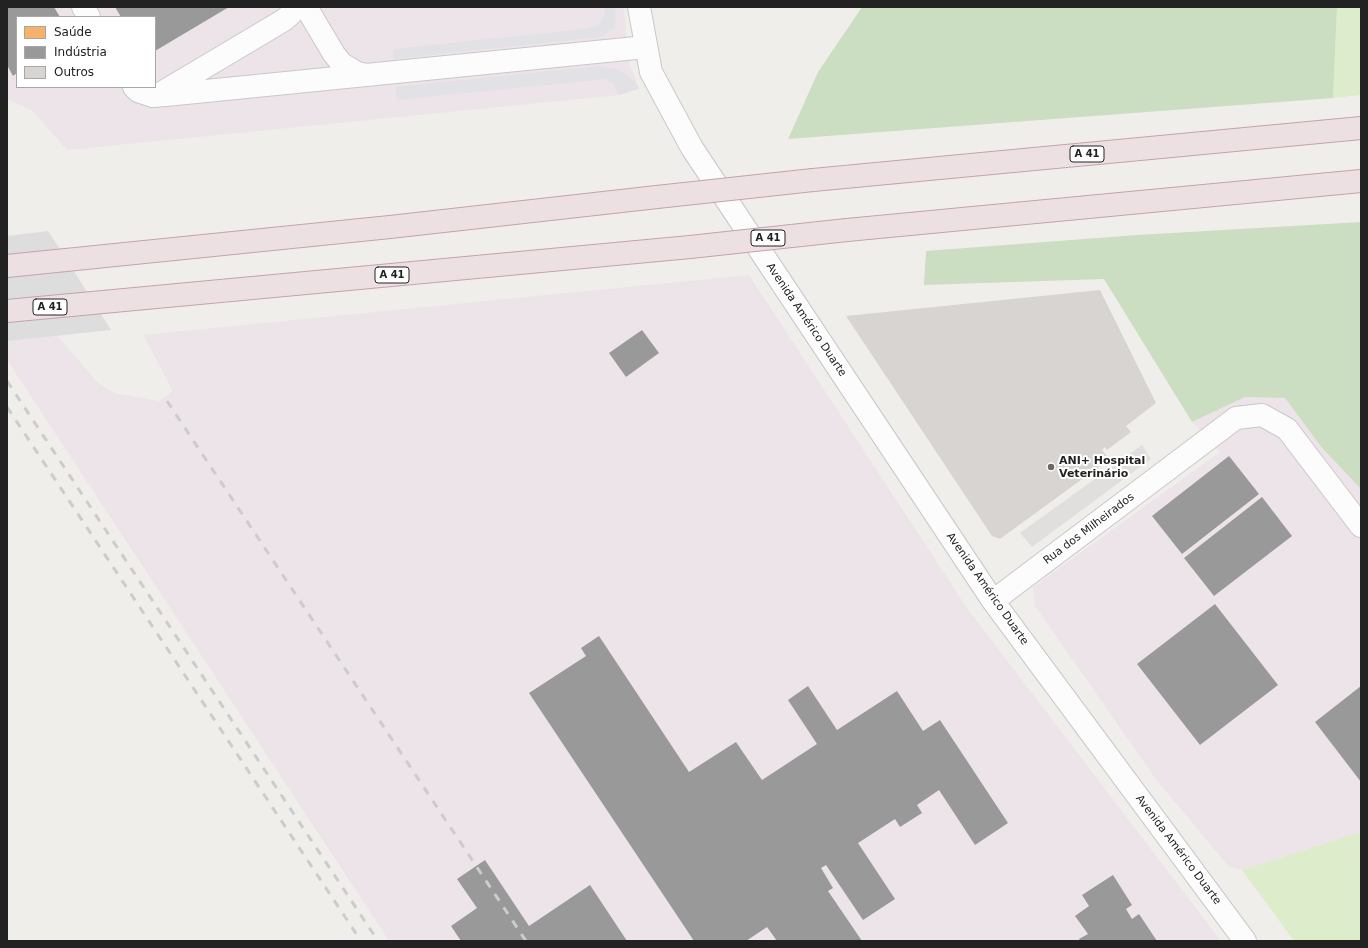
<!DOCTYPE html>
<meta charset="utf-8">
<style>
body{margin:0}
#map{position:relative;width:1368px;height:948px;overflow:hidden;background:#f0eeeb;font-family:"DejaVu Sans",sans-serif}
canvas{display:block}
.frame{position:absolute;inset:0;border:8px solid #222;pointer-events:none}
.legend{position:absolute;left:16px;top:16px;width:140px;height:72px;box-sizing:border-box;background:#fff;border:1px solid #a7a7a7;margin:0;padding:5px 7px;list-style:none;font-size:12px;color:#222}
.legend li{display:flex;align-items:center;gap:8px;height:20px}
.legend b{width:20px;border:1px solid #a7a7a7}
</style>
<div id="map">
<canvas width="1368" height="948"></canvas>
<div class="frame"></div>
<ul class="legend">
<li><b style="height:11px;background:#f6b26b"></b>Saúde</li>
<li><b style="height:11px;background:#999"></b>Indústria</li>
<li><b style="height:11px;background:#d7d4d2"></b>Outros</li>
</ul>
</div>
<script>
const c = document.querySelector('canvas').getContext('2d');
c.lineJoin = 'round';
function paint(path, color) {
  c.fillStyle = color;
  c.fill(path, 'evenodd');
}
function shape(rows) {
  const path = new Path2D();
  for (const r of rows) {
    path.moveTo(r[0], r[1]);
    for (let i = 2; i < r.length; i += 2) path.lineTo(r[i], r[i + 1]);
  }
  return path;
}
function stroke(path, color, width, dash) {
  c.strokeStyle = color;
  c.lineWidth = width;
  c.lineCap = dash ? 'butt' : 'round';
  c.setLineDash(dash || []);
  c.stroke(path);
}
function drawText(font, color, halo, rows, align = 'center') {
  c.font = font + ' "DejaVu Sans",sans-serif';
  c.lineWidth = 4;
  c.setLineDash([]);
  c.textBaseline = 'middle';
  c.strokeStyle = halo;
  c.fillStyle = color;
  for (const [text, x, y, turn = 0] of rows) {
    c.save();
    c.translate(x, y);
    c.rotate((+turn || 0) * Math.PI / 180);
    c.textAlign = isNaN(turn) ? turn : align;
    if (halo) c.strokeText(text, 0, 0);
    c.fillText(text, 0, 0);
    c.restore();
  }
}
const industrial = shape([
 [7,7,624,7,627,49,629,62,639,89,619,95,67,150,33,111,7,99],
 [17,17,155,17,155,87,17,87],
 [749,275,967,608,1221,941,389,941,7,360,7,276,98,383,114,393,159,401,173,391,143,335],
 [1245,397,1285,398,1322,448,1361,489,1361,832,1242,870,1229,867,1155,778,1035,606,1033,587,1220,452,1192,422]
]);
const grass = shape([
 [1337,7,1361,7,1361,95,1333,98],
 [1361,832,1361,941,1294,941,1242,870]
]);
const forest = shape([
 [862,7,1337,7,1333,98,788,139,818,72],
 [1361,222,1361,489,1322,448,1285,398,1245,397,1192,422,1104,279,924,285,926,251,1137,235]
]);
const parking = shape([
 [1142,445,1151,459,1032,547,1020,533]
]);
const plaza = shape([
 [605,7,615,7,616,18,614,28,607,33,599,37,393,59,393,49,584,29,597,26,604,16],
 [600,66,618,70,626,74,634,81,639,89,619,95,613,83,606,79,397,100,395,87]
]);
const pier = shape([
 [48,231,67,260,111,330,7,341,7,236]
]);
const health = shape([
 [1073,415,1109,459,1027,519,994,476]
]);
const industry = shape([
 [7,7,54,7,60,17,17,17,17,73,13,76,7,65],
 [115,7,229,7,155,51,155,17,121,17],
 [642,330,659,353,626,377,609,353],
 [1229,456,1259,494,1182,554,1152,516],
 [1262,497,1292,536,1214,596,1184,558],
 [1215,604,1278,685,1200,745,1137,664],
 [599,636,689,772,736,742,762,780,817,744,788,700,808,686,837,730,897,691,923,731,940,720,1008,823,975,845,939,790,917,805,922,813,900,827,895,819,858,843,895,899,863,920,826,865,821,868,833,888,828,891,862,941,777,941,767,927,746,941,694,941,529,693,586,656,581,648],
 [1361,686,1361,782,1315,722],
 [485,860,529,926,590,885,627,941,461,941,451,926,477,908,457,879],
 [1113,875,1132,905,1126,909,1132,919,1139,914,1157,941,1080,941,1079,939,1088,934,1075,916,1089,906,1082,895]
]);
const building = shape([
 [1100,290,1156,403,1126,426,1131,432,1107,450,1105,447,1102,450,1109,459,1000,539,992,536,846,316]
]);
const minor = shape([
 [83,7,89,17],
 [306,7,334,54,342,64,357,73,367,75],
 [639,7,651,72,692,148,993,601,1245,941],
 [134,87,138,91,153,96,166,95,646,47],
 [163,92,284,20,291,14,293,7],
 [993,601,1236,418,1262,415,1287,429,1361,526]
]);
const highway = shape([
 [813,180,1361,128],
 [847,230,1361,181],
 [7,266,390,227,657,197],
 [7,311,690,247]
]);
const rail = shape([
 [7,381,378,941],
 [167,401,526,941],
 [7,407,361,941]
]);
const highwayBridge = shape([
 [657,197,813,180],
 [690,247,847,230]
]);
const markers = [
 [1051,467,4,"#6a6968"]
];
const shields = [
 [1087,154,34],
 [768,238,34],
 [392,275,34],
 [50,307,34]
];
const shieldNames = [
 ["A 41",1087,154],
 ["A 41",768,238],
 ["A 41",392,275],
 ["A 41",50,307]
];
const streetNames = [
 ["Avenida Américo Duarte",806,320,56],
 ["Rua dos Milheirados",1089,529,-37],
 ["Avenida Américo Duarte",987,589,55],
 ["Avenida Américo Duarte",1178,850,53]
];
const poiNames = [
 ["ANI+ Hospital",1059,461],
 ["Veterinário",1059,474]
];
paint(industrial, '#ede4e9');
paint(grass, '#ddeccb');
paint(forest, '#cbdec1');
paint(parking, '#e0dfde');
paint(plaza, '#e2e1e5');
paint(pier, '#dedddd');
paint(health, '#f6b26b');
paint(industry, '#999');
paint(building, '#d7d4d2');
stroke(minor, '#c9c8c7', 24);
stroke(highway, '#c5a2ac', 24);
stroke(minor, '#fdfcfc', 22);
stroke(highway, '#ece0e2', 22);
stroke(rail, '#ccc', 3, [8, 8]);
stroke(highwayBridge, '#c5a2ac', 24, []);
stroke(highwayBridge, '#ece0e2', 22);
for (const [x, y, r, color] of markers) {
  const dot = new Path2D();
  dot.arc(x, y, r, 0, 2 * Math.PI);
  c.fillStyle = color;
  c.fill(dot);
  stroke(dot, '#fff', 1.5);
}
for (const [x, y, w] of shields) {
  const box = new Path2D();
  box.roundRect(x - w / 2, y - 8, w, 16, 3);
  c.fillStyle = '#fff';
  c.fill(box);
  stroke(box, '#222', 1);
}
drawText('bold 10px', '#222', null, shieldNames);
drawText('11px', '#222', '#fff', streetNames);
drawText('bold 11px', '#222', '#fff', poiNames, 'left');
</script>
